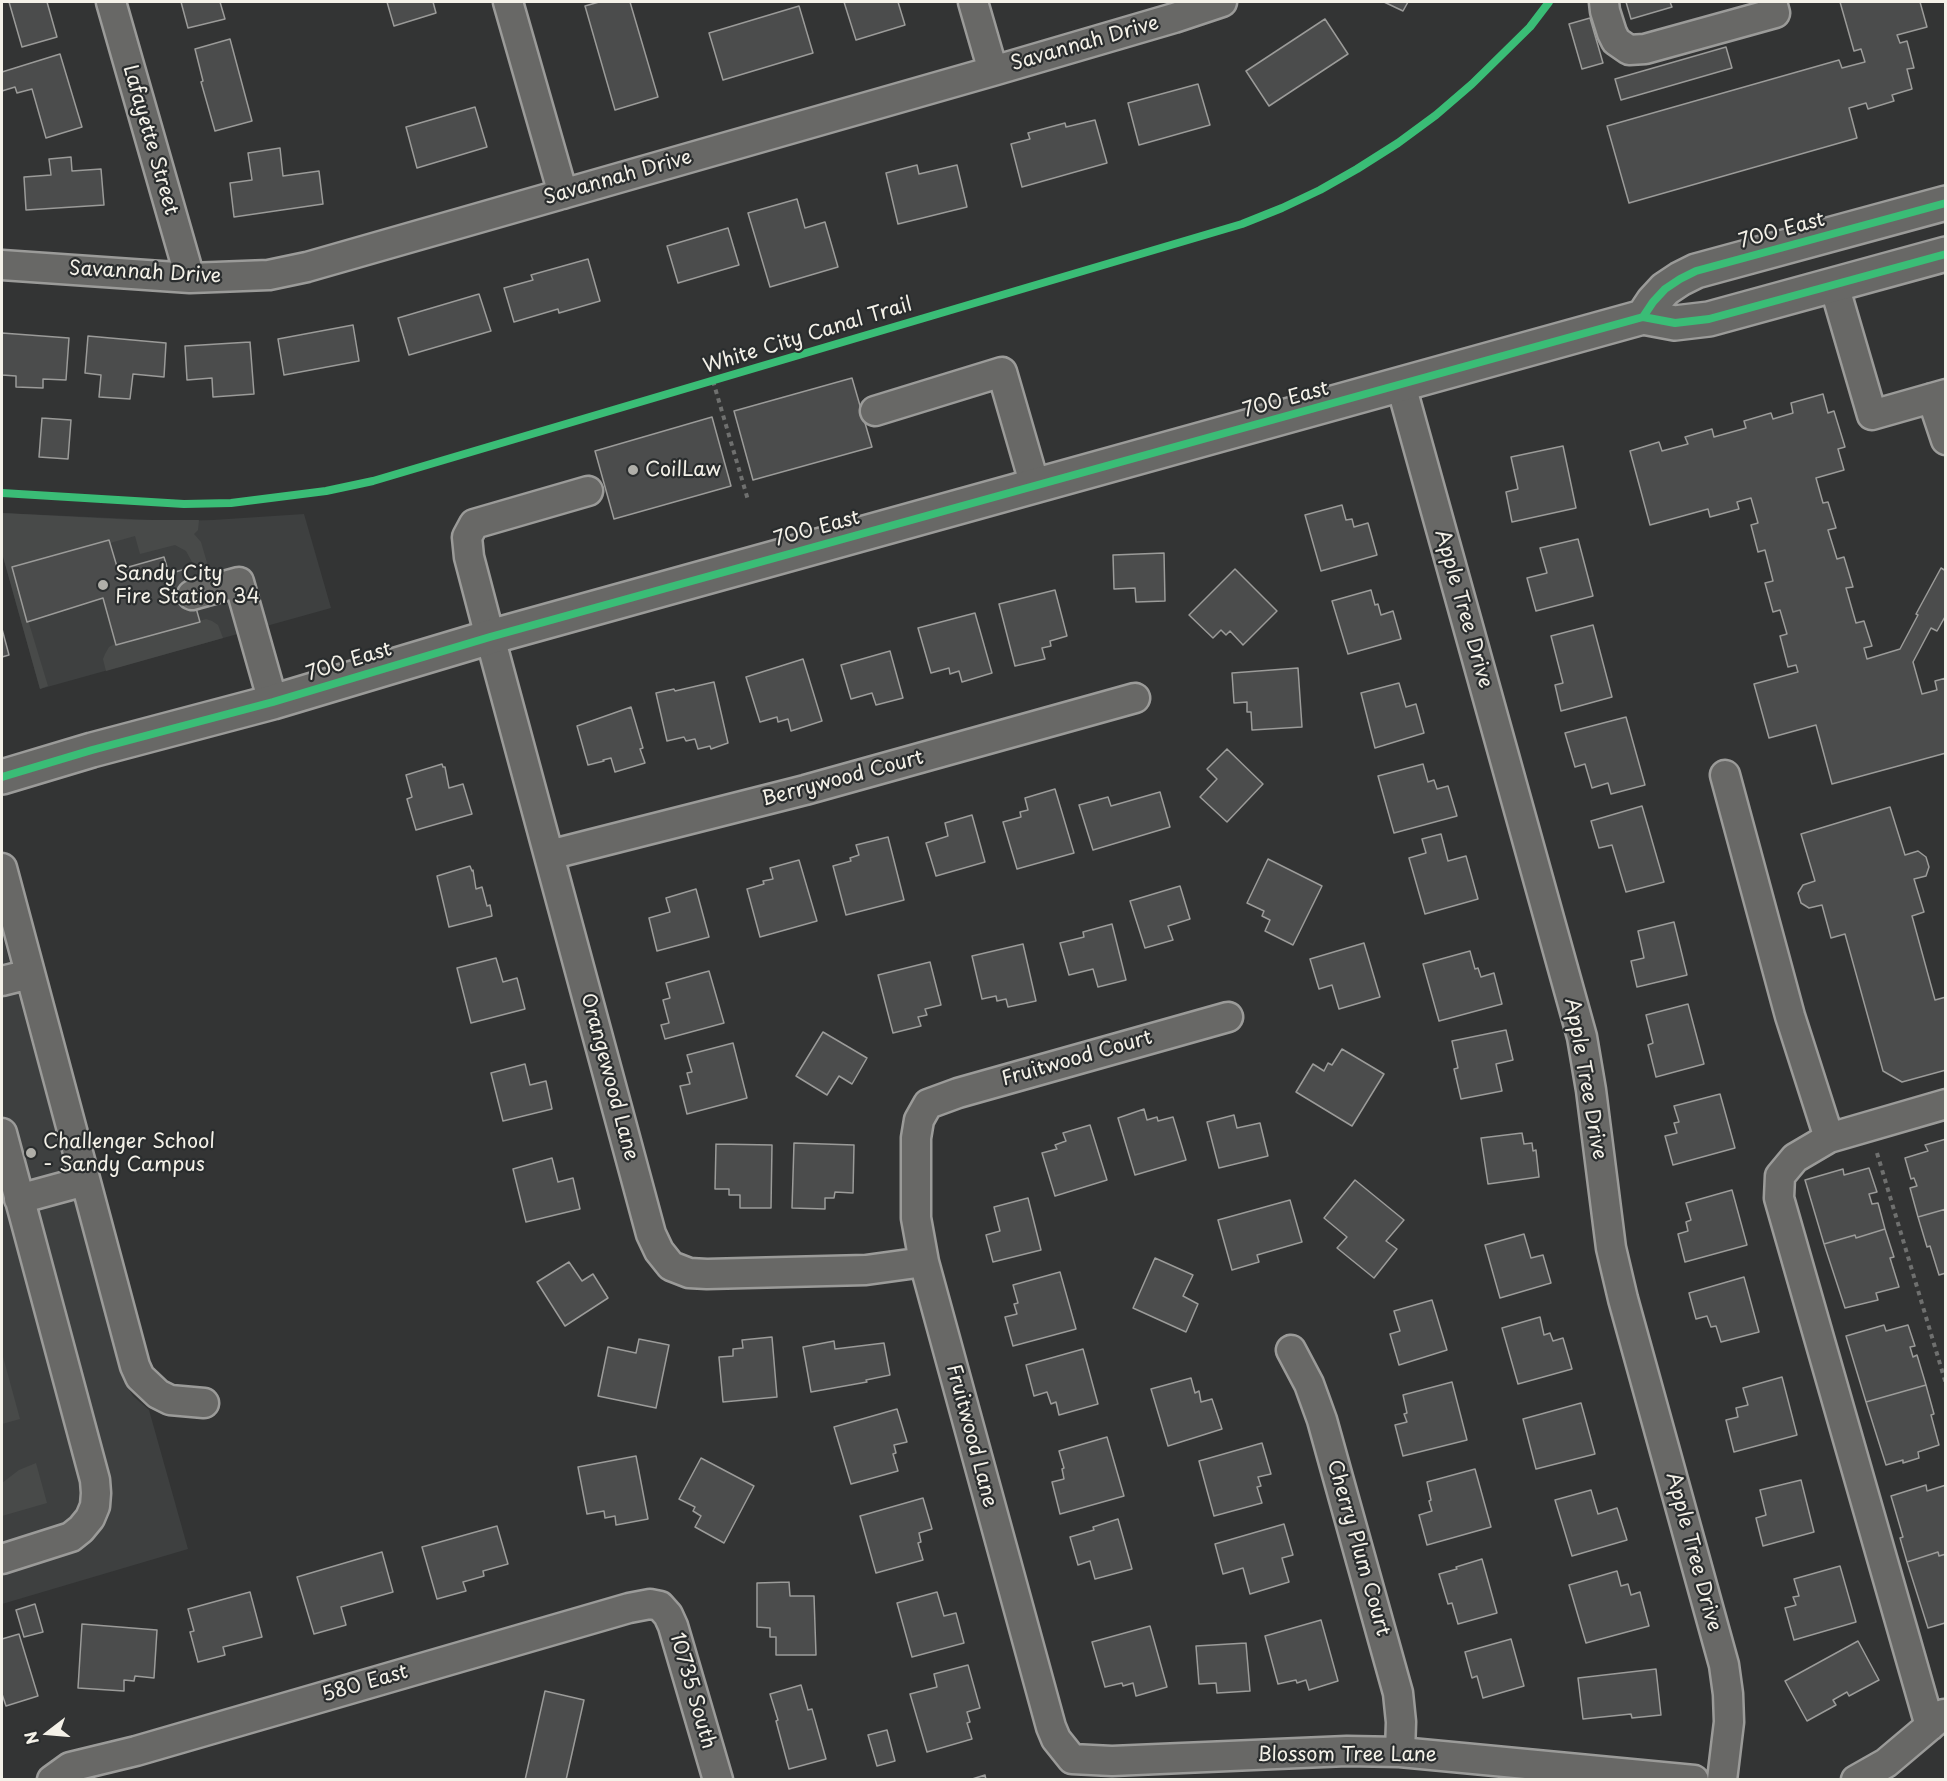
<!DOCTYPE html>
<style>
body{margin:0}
#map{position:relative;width:1947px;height:1781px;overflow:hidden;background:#333434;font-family:"Playpen Sans",sans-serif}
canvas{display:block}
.frame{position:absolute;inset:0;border:3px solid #f4f1e8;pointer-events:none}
.north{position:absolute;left:18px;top:1703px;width:60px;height:60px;-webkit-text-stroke:4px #2a2d2e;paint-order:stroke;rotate:254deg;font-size:16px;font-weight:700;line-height:24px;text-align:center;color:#f4f1e8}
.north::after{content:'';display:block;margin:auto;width:21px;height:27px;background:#f4f1e8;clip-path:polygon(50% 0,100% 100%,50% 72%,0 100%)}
</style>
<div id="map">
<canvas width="1947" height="1781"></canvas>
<div class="frame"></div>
<div class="north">N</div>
</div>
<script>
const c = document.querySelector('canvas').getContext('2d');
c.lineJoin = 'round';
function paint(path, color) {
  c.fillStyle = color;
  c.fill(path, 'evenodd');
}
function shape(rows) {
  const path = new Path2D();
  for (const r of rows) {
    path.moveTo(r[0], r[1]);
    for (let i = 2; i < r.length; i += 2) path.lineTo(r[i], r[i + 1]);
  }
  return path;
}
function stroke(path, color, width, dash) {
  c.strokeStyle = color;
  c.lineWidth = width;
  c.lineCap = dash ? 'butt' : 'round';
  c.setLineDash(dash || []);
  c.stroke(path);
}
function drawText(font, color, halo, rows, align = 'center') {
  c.font = font + ' "Playpen Sans",sans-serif';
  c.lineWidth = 4.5;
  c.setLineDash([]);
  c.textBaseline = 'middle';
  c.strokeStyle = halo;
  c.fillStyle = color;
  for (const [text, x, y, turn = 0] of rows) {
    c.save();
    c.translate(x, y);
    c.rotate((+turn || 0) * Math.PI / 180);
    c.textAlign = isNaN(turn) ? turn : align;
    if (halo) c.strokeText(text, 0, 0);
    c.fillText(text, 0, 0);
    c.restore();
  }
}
const built = shape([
 [2,513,175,521,213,520,304,514,331,608,40,689,2,553],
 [2,934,121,1371,126,1384,133,1396,149,1410,188,1549,2,1604]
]);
const green = shape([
 [2,513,136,520,199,520,198,530,194,534,201,542,208,566,196,569,186,551,175,545,140,554,135,536,110,543,108,540,12,567,48,686,40,689,2,553],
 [206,619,212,621,218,625,223,638,106,671,103,659,105,654,109,647,116,643,117,645],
 [2,1353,20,1419,2,1424],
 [36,1463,47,1503,2,1516,2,1483,19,1470]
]);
const building = shape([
 [9,2,47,2,57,37,22,47,9,2],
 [181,2,220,2,225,19,188,28,181,2],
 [387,2,433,2,436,13,394,26,387,2],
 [599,2,630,2,658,97,615,110,585,6,599,2],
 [844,2,898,2,905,25,856,40,844,2],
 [1384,2,1408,2,1403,11,1384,2],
 [1626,2,1670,2,1672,7,1631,19,1626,2],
 [1840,2,1920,2,1927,27,1897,35,1900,43,1907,41,1914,68,1907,69,1912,89,1892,95,1894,101,1868,109,1866,103,1849,108,1857,138,1629,203,1607,126,1839,60,1842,68,1865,62,1861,49,1854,51,1840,2],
 [799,6,813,53,723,80,709,33,799,6],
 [1590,18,1603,63,1582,69,1569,24,1590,18],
 [1325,19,1348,54,1269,106,1246,71,1325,19],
 [230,39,252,121,215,131,201,82,203,81,195,49,230,39],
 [1726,47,1732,68,1621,100,1615,79,1726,47],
 [60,54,82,127,46,138,32,89,17,93,15,87,2,91,2,72,60,54],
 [1198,84,1210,125,1139,145,1128,103,1198,84],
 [475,107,487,147,417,168,406,127,475,107],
 [1095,120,1107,163,1022,187,1011,144,1030,139,1028,133,1065,123,1066,127,1095,120],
 [280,148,283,176,319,171,323,204,234,217,230,183,252,180,248,153,280,148],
 [71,157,72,171,101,169,104,205,26,210,24,177,51,175,49,159,71,157],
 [917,165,919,174,957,165,967,207,898,224,886,173,917,165],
 [797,199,805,228,825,222,838,267,770,287,748,213,797,199],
 [728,228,739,265,678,283,667,246,728,228],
 [588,259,600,301,559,313,558,309,514,322,504,288,533,280,531,275,588,259],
 [479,294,491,331,409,355,398,318,479,294],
 [353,325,359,361,284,375,278,339,353,325],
 [2,333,69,338,66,380,43,379,43,388,16,387,16,376,2,375,2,333],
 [88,336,166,343,164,377,133,374,130,399,99,397,101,375,85,373,88,336],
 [250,342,254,394,213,397,212,378,187,380,185,346,250,342],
 [852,378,872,447,753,480,734,411,852,378],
 [1823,394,1828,413,1834,411,1845,447,1838,449,1844,470,1816,478,1823,503,1828,502,1836,528,1828,530,1837,559,1844,557,1853,587,1846,588,1856,623,1864,621,1872,646,1864,648,1867,659,1900,649,1918,615,1916,614,1941,568,1946,571,1946,615,1937,631,1931,628,1913,662,1922,694,1937,690,1935,681,1946,678,1946,753,1832,784,1816,725,1769,738,1754,684,1798,672,1796,665,1788,667,1780,636,1787,634,1780,610,1773,612,1765,583,1773,581,1765,550,1758,552,1751,525,1758,523,1751,498,1737,502,1739,509,1710,517,1708,509,1650,525,1630,451,1659,442,1662,451,1688,444,1685,437,1712,429,1714,437,1746,428,1744,421,1771,413,1773,419,1793,413,1791,403,1823,394],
 [712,417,731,486,614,519,595,451,712,417],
 [42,418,71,420,68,459,39,457,42,418],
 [1563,446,1576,508,1512,522,1506,492,1518,489,1511,457,1563,446],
 [1342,505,1346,520,1352,519,1354,527,1368,523,1377,555,1321,571,1305,515,1342,505],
 [1578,539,1593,596,1536,611,1527,578,1547,573,1540,548,1578,539],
 [109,540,118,570,164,557,169,574,185,569,200,622,116,645,103,598,27,622,12,567,109,540],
 [1164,553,1165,601,1136,602,1135,588,1114,589,1113,555,1164,553],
 [1235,569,1277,611,1243,645,1230,631,1226,635,1221,630,1213,638,1189,615,1235,569],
 [1055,590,1067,636,1050,641,1051,646,1042,648,1045,659,1015,666,999,604,1055,590],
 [1371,590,1375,605,1378,604,1381,615,1393,611,1401,639,1348,654,1332,601,1371,590],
 [975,613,992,673,962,682,959,671,950,674,949,668,931,673,918,628,975,613],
 [1593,625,1612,697,1561,711,1555,685,1563,683,1551,636,1593,625],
 [2,629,9,655,2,657,2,629],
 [890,651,903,698,876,705,872,693,851,699,841,665,890,651],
 [803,659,822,721,791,731,788,719,778,722,777,717,760,722,746,677,803,659],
 [1298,668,1302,727,1252,730,1251,712,1247,712,1247,702,1234,703,1232,673,1298,668],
 [714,682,728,743,711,749,710,746,698,749,695,739,686,741,684,737,667,741,656,693,674,689,675,691,714,682],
 [1399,683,1406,707,1416,704,1424,733,1375,748,1361,693,1399,683],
 [631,707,643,748,640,749,645,763,615,772,611,758,603,760,604,761,588,765,577,726,631,707],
 [1626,717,1645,785,1611,794,1608,783,1592,788,1585,764,1575,767,1565,733,1626,717],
 [1227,749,1263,784,1227,822,1200,797,1217,779,1207,769,1227,749],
 [442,764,443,767,445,767,449,788,463,784,472,814,416,830,407,799,412,797,406,775,442,764],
 [1423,764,1428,782,1434,780,1437,789,1448,786,1457,816,1394,833,1378,776,1423,764],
 [1055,789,1074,853,1017,869,1003,822,1021,817,1020,812,1028,810,1025,798,1055,789],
 [1160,792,1170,827,1093,850,1079,805,1108,797,1111,806,1160,792],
 [1642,806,1664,882,1626,892,1612,845,1599,848,1591,821,1642,806],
 [1890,807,1905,855,1918,851,1926,857,1929,867,1926,876,1914,879,1924,912,1912,916,1935,1000,1946,997,1946,1070,1902,1082,1883,1071,1845,934,1831,938,1822,905,1809,908,1801,903,1798,893,1803,885,1815,881,1801,834,1890,807],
 [972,815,985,862,936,876,926,843,948,836,945,823,972,815],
 [1441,834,1448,861,1466,856,1478,899,1425,914,1409,858,1426,853,1422,839,1441,834],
 [888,837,904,900,846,915,833,866,851,861,850,858,859,855,856,845,888,837],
 [1268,859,1322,886,1293,945,1265,931,1270,920,1262,916,1264,911,1247,903,1268,859],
 [799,860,817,921,760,937,747,889,764,884,763,881,773,879,770,868,799,860],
 [470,866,472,871,473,870,476,889,482,887,487,906,490,905,492,916,449,927,437,876,470,866],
 [1180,886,1190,919,1168,926,1173,940,1145,948,1130,901,1180,886],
 [696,889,709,937,657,951,649,918,670,912,666,898,696,889],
 [1674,922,1687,975,1637,987,1631,961,1644,958,1638,931,1674,922],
 [1112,924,1126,980,1098,987,1093,969,1069,975,1060,943,1084,937,1083,932,1112,924],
 [1364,943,1380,997,1339,1009,1332,985,1319,989,1310,959,1364,943],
 [1023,944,1036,1001,1008,1007,1006,999,997,1001,996,996,982,999,972,956,1023,944],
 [1470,951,1475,969,1478,968,1481,977,1494,973,1502,1004,1439,1021,1423,964,1470,951],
 [496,958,503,982,517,978,525,1009,471,1023,457,968,496,958],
 [930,962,941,1005,925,1009,927,1015,918,1017,921,1026,893,1033,878,975,930,962],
 [709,971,724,1023,665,1039,661,1025,669,1023,663,1000,670,998,666,983,709,971],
 [1688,1004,1704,1064,1656,1077,1648,1045,1653,1043,1646,1015,1688,1004],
 [1506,1030,1513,1060,1496,1064,1502,1091,1461,1099,1454,1069,1458,1068,1452,1041,1506,1030],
 [823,1032,867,1058,852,1084,839,1076,827,1095,796,1076,823,1032],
 [733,1043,747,1098,687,1114,680,1086,690,1084,687,1073,692,1072,687,1055,733,1043],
 [1342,1049,1384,1074,1352,1126,1296,1092,1313,1064,1324,1071,1328,1063,1332,1065,1342,1049],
 [525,1064,530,1085,546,1081,552,1109,503,1121,491,1073,525,1064],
 [1720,1094,1735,1148,1673,1165,1665,1136,1677,1133,1674,1123,1679,1122,1674,1106,1720,1094],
 [1144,1109,1147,1120,1157,1117,1158,1121,1173,1117,1186,1160,1135,1175,1118,1118,1144,1109],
 [1234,1115,1237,1128,1260,1123,1268,1156,1219,1168,1207,1122,1234,1115],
 [1090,1125,1107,1180,1055,1196,1042,1153,1057,1149,1055,1145,1066,1141,1063,1133,1090,1125],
 [1522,1133,1524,1144,1532,1143,1533,1151,1536,1150,1539,1177,1488,1184,1481,1138,1522,1133],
 [1946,1139,1946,1209,1918,1217,1910,1188,1917,1186,1914,1178,1911,1179,1905,1158,1928,1151,1925,1145,1946,1139],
 [794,1143,854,1145,853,1193,835,1192,834,1198,825,1198,825,1209,792,1208,794,1143],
 [716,1144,772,1145,771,1208,740,1208,740,1195,729,1195,729,1189,715,1189,716,1144],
 [552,1158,558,1182,573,1178,580,1209,526,1222,513,1169,552,1158],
 [1869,1168,1877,1192,1869,1194,1872,1204,1878,1203,1885,1229,1856,1238,1855,1235,1824,1244,1805,1180,1843,1169,1844,1175,1869,1168],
 [1355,1180,1404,1220,1386,1241,1397,1249,1374,1278,1337,1248,1347,1237,1324,1218,1355,1180],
 [1732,1190,1747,1245,1685,1262,1678,1234,1688,1231,1686,1222,1691,1220,1686,1203,1732,1190],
 [1028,1198,1041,1250,993,1262,986,1235,1000,1231,994,1207,1028,1198],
 [1290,1200,1302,1242,1257,1255,1259,1262,1232,1270,1218,1220,1290,1200],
 [1946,1209,1946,1273,1939,1275,1930,1246,1927,1247,1918,1217,1946,1209],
 [1885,1229,1894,1257,1890,1258,1899,1287,1876,1293,1878,1300,1845,1308,1824,1244,1855,1235,1856,1238,1885,1229],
 [1524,1234,1531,1258,1543,1255,1551,1283,1500,1298,1485,1245,1524,1234],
 [1155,1258,1193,1275,1183,1296,1198,1304,1186,1332,1133,1308,1155,1258],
 [569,1262,582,1281,593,1274,608,1298,565,1326,537,1282,569,1262],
 [1060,1272,1076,1329,1013,1346,1005,1317,1017,1314,1014,1304,1018,1303,1013,1285,1060,1272],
 [1744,1277,1759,1332,1721,1342,1716,1326,1711,1327,1707,1316,1696,1319,1689,1293,1744,1277],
 [1432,1300,1447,1350,1399,1365,1390,1334,1400,1331,1394,1311,1432,1300],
 [1540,1317,1544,1335,1550,1333,1553,1341,1563,1338,1572,1369,1518,1384,1502,1328,1540,1317],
 [1884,1325,1886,1331,1908,1325,1915,1346,1910,1347,1913,1357,1917,1355,1926,1385,1866,1402,1846,1336,1884,1325],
 [772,1337,777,1397,723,1402,719,1357,733,1356,733,1349,743,1348,742,1340,772,1337],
 [639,1339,669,1345,656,1408,598,1396,608,1347,636,1353,639,1339],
 [834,1341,835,1349,884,1343,890,1375,866,1380,867,1382,811,1392,803,1347,834,1341],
 [1083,1349,1098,1404,1059,1415,1056,1402,1051,1404,1047,1392,1034,1396,1026,1365,1083,1349],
 [1782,1377,1797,1435,1734,1452,1726,1420,1738,1417,1736,1408,1748,1405,1743,1388,1782,1377],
 [1191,1378,1195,1393,1199,1391,1201,1402,1212,1399,1222,1429,1168,1446,1151,1389,1191,1378],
 [1452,1382,1467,1440,1403,1456,1395,1425,1407,1422,1404,1414,1407,1413,1403,1395,1452,1382],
 [1926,1385,1934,1414,1931,1415,1939,1445,1918,1452,1919,1458,1903,1463,1903,1460,1886,1465,1866,1402,1926,1385],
 [1581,1403,1595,1454,1536,1469,1523,1419,1581,1403],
 [897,1409,907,1442,894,1445,896,1453,893,1454,898,1471,851,1484,834,1427,897,1409],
 [1107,1437,1124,1496,1060,1514,1052,1482,1064,1479,1062,1469,1064,1468,1059,1451,1107,1437],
 [1262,1443,1271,1474,1258,1477,1261,1486,1257,1487,1262,1503,1214,1516,1199,1461,1262,1443],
 [636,1456,648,1519,616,1525,615,1516,605,1518,604,1511,587,1514,578,1467,636,1456],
 [701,1458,754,1486,724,1543,695,1527,701,1516,693,1511,695,1507,679,1499,701,1458],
 [1475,1469,1491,1527,1427,1545,1419,1515,1432,1511,1429,1501,1431,1500,1427,1482,1475,1469],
 [1801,1480,1814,1532,1763,1546,1756,1518,1766,1515,1760,1490,1801,1480],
 [1926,1485,1927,1491,1946,1485,1946,1554,1939,1556,1938,1552,1907,1562,1900,1538,1903,1537,1891,1496,1926,1485],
 [1591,1490,1598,1514,1617,1508,1627,1540,1572,1556,1555,1500,1591,1490],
 [923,1498,932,1529,919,1533,921,1542,918,1543,923,1560,876,1573,860,1516,923,1498],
 [1118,1519,1132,1569,1095,1579,1090,1561,1078,1565,1070,1537,1094,1530,1093,1527,1118,1519],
 [1284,1524,1293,1555,1282,1558,1289,1582,1250,1594,1243,1568,1223,1574,1215,1544,1284,1524],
 [497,1526,508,1564,483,1571,484,1576,463,1582,466,1591,437,1599,422,1547,497,1526],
 [382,1552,393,1592,341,1607,346,1625,314,1634,297,1577,382,1552],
 [1938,1552,1939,1556,1946,1554,1946,1625,1945,1623,1928,1628,1907,1562,1938,1552],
 [1482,1559,1497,1613,1458,1624,1452,1603,1448,1604,1439,1574,1457,1569,1456,1567,1482,1559],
 [1840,1566,1856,1622,1794,1640,1785,1608,1796,1605,1793,1597,1799,1596,1794,1579,1840,1566],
 [1617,1571,1621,1586,1628,1584,1631,1595,1640,1592,1649,1626,1586,1643,1569,1585,1617,1571],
 [789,1582,790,1596,814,1596,816,1655,776,1655,776,1637,770,1637,770,1628,757,1627,757,1583,789,1582],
 [250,1592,262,1637,223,1647,225,1655,198,1662,190,1632,194,1631,188,1609,250,1592],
 [937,1592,944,1616,956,1613,964,1643,912,1657,897,1603,937,1592],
 [35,1604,43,1632,24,1637,16,1610,35,1604],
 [1321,1620,1338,1681,1309,1690,1306,1680,1297,1683,1296,1680,1278,1684,1265,1636,1321,1620],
 [82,1624,157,1630,154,1678,135,1676,134,1681,124,1680,124,1691,78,1688,82,1624],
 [1150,1626,1167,1687,1136,1696,1133,1683,1123,1686,1122,1683,1105,1687,1092,1642,1150,1626],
 [19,1634,38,1696,6,1706,2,1694,2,1639,19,1634],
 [1511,1639,1524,1686,1483,1698,1477,1676,1472,1678,1465,1652,1511,1639],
 [1858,1641,1879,1680,1849,1696,1847,1692,1833,1700,1836,1705,1807,1721,1785,1681,1858,1641],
 [1246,1643,1250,1691,1217,1693,1216,1683,1199,1684,1196,1646,1246,1643],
 [968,1665,980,1708,967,1712,970,1722,967,1723,972,1739,927,1752,910,1694,937,1687,934,1674,968,1665],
 [1656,1669,1661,1715,1632,1718,1631,1714,1583,1719,1578,1678,1656,1669],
 [801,1685,808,1710,812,1709,826,1759,789,1769,776,1721,778,1720,770,1694,801,1685],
 [545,1691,584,1700,566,1780,525,1780,545,1691],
 [887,1730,895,1761,877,1766,868,1735,887,1730],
 [985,1775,986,1780,969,1780,985,1775]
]);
const path = shape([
 [713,381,748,500],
 [1877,1153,1946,1384]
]);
const minor = shape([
 [111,2,190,278],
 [508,2,563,194],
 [973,2,993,71],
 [1604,2,1605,11,1612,33,1616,41,1629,50,1645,49,1775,13,1772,2],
 [2,265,190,278,269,275,307,267,993,71,1174,18,1222,2],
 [1834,285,1872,415,1946,394],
 [1401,385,1582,1037,1591,1090,1611,1248,1623,1299,1724,1665,1728,1694,1729,1722,1722,1780],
 [1932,398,1946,440],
 [875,411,1002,372,1035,486],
 [588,491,474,524,467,537,469,557,490,637,651,1234,659,1251,671,1266,689,1273,707,1274,866,1270,924,1262],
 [192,595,239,582,273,702],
 [1725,775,1790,1016,1829,1138,1946,1104],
 [549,855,805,790,1135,698],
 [2,868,135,1366,140,1377,158,1394,170,1400,204,1403],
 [2,981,30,974],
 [1228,1017,958,1093,928,1104,919,1120,916,1138,916,1218,924,1262,1051,1727,1056,1739,1072,1759,1112,1761,1347,1751,1400,1752,1694,1780],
 [2,1133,95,1480,96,1493,95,1506,90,1518,81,1529,71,1537,2,1559],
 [1829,1138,1795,1158,1780,1176,1779,1198,1930,1726],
 [19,1199,85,1181],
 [1291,1350,1309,1384,1322,1420,1398,1693,1401,1722,1400,1752],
 [52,1780,70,1767,136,1751,629,1608,650,1604,660,1606,668,1615,673,1626,718,1780],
 [1856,1780,1886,1763,1944,1714]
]);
const major = shape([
 [1643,317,1653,302,1665,289,1680,279,1696,271,1946,203],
 [2,777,92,750,273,702,490,637,1643,317,1675,323,1709,319,1946,254]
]);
const cycleway = shape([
 [1643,317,1653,302,1665,289,1680,279,1696,271,1946,203],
 [2,493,184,504,231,503,326,491,373,481,1242,224,1282,208,1320,190,1357,169,1398,143,1436,115,1472,84,1530,27,1549,2],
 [2,777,92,750,273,702,490,637,1643,317,1675,323,1709,319,1946,254]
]);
const markers = [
 [633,470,6,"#b0afa9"],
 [103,585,6,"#b0afa9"],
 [31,1153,6,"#b0afa9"]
];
const streetNames = [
 ["Savannah Drive",1085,44,-16],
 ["Lafayette Street",150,140,74],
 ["Savannah Drive",618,178,-16],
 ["700 East",1782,231,-15],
 ["Savannah Drive",145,273,3],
 ["White City Canal Trail",808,336,-17],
 ["700 East",1286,400,-15],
 ["700 East",817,529,-15],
 ["Apple Tree Drive",1463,609,74],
 ["700 East",349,662,-17],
 ["Berrywood Court",843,779,-15],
 ["Fruitwood Court",1077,1059,-16],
 ["Orangewood Lane",609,1077,75],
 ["Apple Tree Drive",1585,1079,80],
 ["Fruitwood Lane",971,1436,75],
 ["Cherry Plum Court",1358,1548,74],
 ["Apple Tree Drive",1693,1552,75],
 ["580 East",365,1684,-16],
 ["10735 South",692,1691,74],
 ["Blossom Tree Lane",1347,1755]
];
const poiNames = [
 ["CoilLaw",645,470],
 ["Sandy City",115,574],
 ["Fire Station 34",115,597],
 ["Challenger School",43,1142],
 ["- Sandy Campus",43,1165]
];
paint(built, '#3e4040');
paint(green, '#484a49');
paint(building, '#4b4c4c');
stroke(building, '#9b9b99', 1.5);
stroke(minor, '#9b9b99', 33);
stroke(major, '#9b9b99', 38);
stroke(path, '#6f706f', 4, [4.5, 4.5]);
stroke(minor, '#686866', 28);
stroke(major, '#686866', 33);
stroke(cycleway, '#3abd76', 8);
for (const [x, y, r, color] of markers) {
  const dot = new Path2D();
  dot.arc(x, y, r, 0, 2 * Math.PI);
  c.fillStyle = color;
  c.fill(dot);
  stroke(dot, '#2a2d2e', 2);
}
drawText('20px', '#f4f1e8', '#2a2d2e', streetNames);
drawText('20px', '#f4f1e8', '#2a2d2e', poiNames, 'left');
</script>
